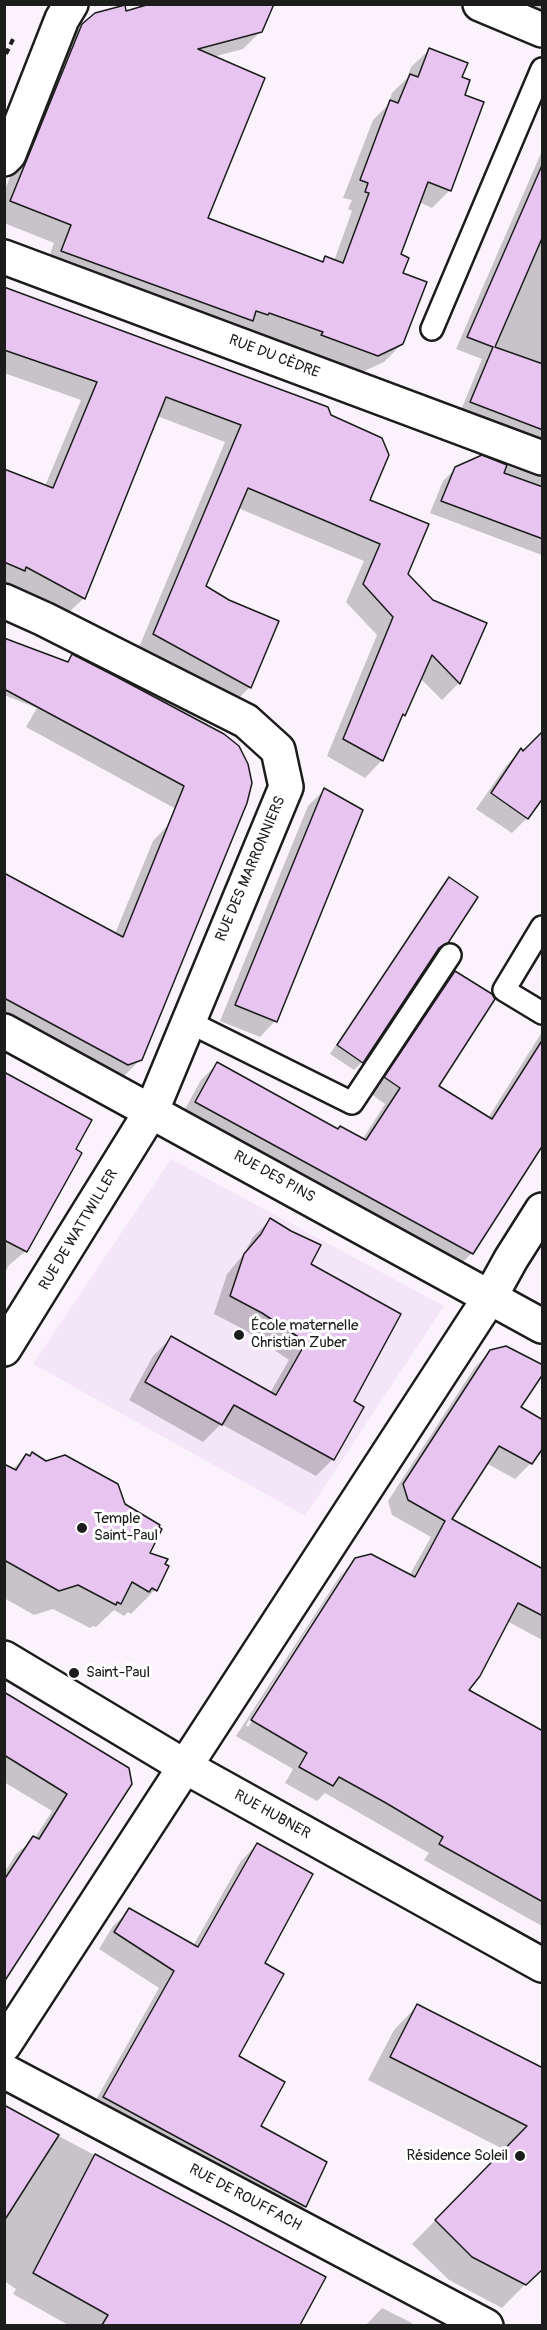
<!DOCTYPE html>
<meta charset="utf-8">
<style>
body{margin:0}
#map{position:relative;width:547px;height:2330px;overflow:hidden;background:#faf3fc;font-family:Pangolin,sans-serif}
canvas{display:block}
.frame{position:absolute;inset:0;border:6px solid #1c1c1c;pointer-events:none}
</style>
<div id="map">
<canvas width="547" height="2330"></canvas>
<div class="frame"></div>
</div>
<script>
const c = document.querySelector('canvas').getContext('2d');
c.lineJoin = 'round';
function paint(path, color) {
  c.fillStyle = color;
  c.fill(path, 'evenodd');
}
function shape(rows) {
  const path = new Path2D();
  for (const r of rows) {
    path.moveTo(r[0], r[1]);
    for (let i = 2; i < r.length; i += 2) path.lineTo(r[i], r[i + 1]);
  }
  return path;
}
function stroke(path, color, width, dash) {
  c.strokeStyle = color;
  c.lineWidth = width;
  c.lineCap = dash ? 'butt' : 'round';
  c.setLineDash(dash || []);
  c.stroke(path);
}
function drawText(font, color, halo, rows, align = 'center') {
  c.font = font + ' Pangolin,sans-serif';
  c.lineWidth = 6;
  c.setLineDash([]);
  c.textBaseline = 'middle';
  c.strokeStyle = halo;
  c.fillStyle = color;
  for (const [text, x, y, turn = 0] of rows) {
    c.save();
    c.translate(x, y);
    c.rotate((+turn || 0) * Math.PI / 180);
    c.textAlign = isNaN(turn) ? turn : align;
    if (halo) c.strokeText(text, 0, 0);
    c.fillText(text, 0, 0);
    c.restore();
  }
}
const built = shape([
 [171,1159,444,1306,305,1516,33,1364]
]);
const shadow = shape([
 [491,4,542,4,542,24],
 [125,12,261,31,243,49,213,57,206,219,320,263,325,258,334,261,352,211,348,209,352,200,343,198,373,120,388,105,392,93,407,78,411,67,429,50,460,78,463,96,450,190,432,208,419,202,399,255,402,344,384,362,360,373,305,353,306,350,251,330,249,332,45,268,54,243,4,223,4,192,64,44,83,25],
 [542,151,542,457,459,415,482,359,456,349],
 [4,288,326,408,368,501,406,575,432,601,485,624,459,683,442,700,420,678,404,715,399,720,382,760,365,778,327,756,377,635,346,602,364,561,238,508,204,587,228,601,277,622,250,687,233,704,137,652,225,442,157,416,84,598,66,615,9,584,4,586,4,470,45,486,81,400,4,373],
 [482,457,542,478,542,555,430,513,443,481,456,468],
 [4,638,66,663,73,656,223,736,141,1059,123,1077,110,1082,4,1024,4,878,115,934,153,841,167,826,176,809,26,727,37,708,4,695],
 [542,734,542,799,541,798,527,818,512,833,476,809,506,766,521,750,523,753],
 [324,790,275,1021,260,1037,220,1021,308,806],
 [449,879,446,942,434,953,362,1062,354,1070,330,1054,441,887],
 [455,973,437,1087,488,1118,542,1032,542,1142,472,1253,456,1269,180,1118,201,1080,217,1064,338,1130,362,1140,385,1104,370,1093,439,989],
 [74,1150,26,1251,9,1265,4,1274,4,1181],
 [271,1219,309,1264,352,1402,333,1459,316,1476,221,1424,203,1442,129,1400,153,1356,171,1338,270,1393,289,1360,245,1330,214,1314,227,1274,244,1254,253,1237],
 [491,1351,519,1408,531,1463,515,1479,486,1463,450,1519,542,1570,542,1640,507,1621,467,1690,542,1733,542,1926,424,1860,429,1853,325,1793,317,1801,285,1783,293,1769,236,1736,340,1576,356,1559,409,1576,431,1537,392,1515,388,1501,475,1367],
 [345,1571,349,1571,248,1727,246,1725],
 [32,1454,124,1505,148,1554,155,1590,131,1614,128,1612,124,1616,114,1610,96,1627,93,1626,90,1628,53,1609,34,1615,4,1598,4,1470,12,1470,26,1456,29,1457],
 [4,1693,127,1769,4,1979,4,1873,16,1854,35,1838,52,1811,4,1782],
 [257,1844,263,1964,236,2057,259,2127,305,2206,288,2222,88,2114,159,1988,99,1949,113,1926,130,1910,193,1946,241,1861],
 [417,2006,542,2069,542,2267,502,2308,449,2280,412,2244,505,2150,368,2080,394,2030],
 [4,2107,324,2277,298,2326,70,2326,13,2294,16,2289,4,2281],
 [382,2308,412,2323,410,2326,365,2326]
]);
const building = shape([
 [150,4,274,4,262,32,198,49,265,78,208,218,323,262,325,256,343,263,369,193,365,192,368,183,360,180,390,100,398,103,410,74,418,77,429,48,468,63,462,77,470,80,465,95,484,102,451,191,428,182,401,254,409,258,403,273,427,282,403,344,378,356,321,335,323,332,269,313,268,315,256,311,253,321,61,251,71,225,10,201,82,24,95,13,125,5,126,11,150,4],
 [543,163,543,236,495,347,543,364,543,430,470,402,493,347,467,337,543,163],
 [4,287,328,407,331,415,382,438,389,455,370,500,429,524,408,574,433,600,487,623,460,684,432,655,405,716,403,714,383,761,343,739,393,617,363,584,380,544,248,488,206,586,229,600,279,621,251,688,153,634,241,425,166,397,85,599,26,567,25,571,4,562,4,469,53,488,97,382,4,350,4,287],
 [482,455,507,465,504,473,543,487,543,539,441,501,455,467,482,455],
 [4,638,68,662,72,654,115,676,224,734,239,746,248,764,252,783,247,803,142,1060,128,1065,4,998,4,873,123,937,184,786,4,689,4,638],
 [543,731,543,798,528,819,491,793,521,748,523,751,543,731],
 [324,788,363,810,277,1022,235,1005,324,788],
 [449,877,478,897,448,943,439,948,363,1063,337,1045,449,877],
 [455,971,492,994,495,999,439,1086,492,1119,543,1039,543,1145,473,1254,195,1102,217,1062,338,1129,340,1126,366,1140,400,1088,384,1077,455,971],
 [4,1072,92,1120,76,1149,82,1153,27,1252,4,1240,4,1072],
 [270,1218,291,1231,321,1245,311,1264,401,1314,354,1401,364,1407,334,1460,234,1405,222,1425,145,1382,171,1336,276,1395,306,1342,262,1313,230,1296,244,1254,261,1234,270,1218],
 [506,1346,543,1365,543,1374,521,1407,543,1420,543,1448,532,1464,499,1446,452,1519,543,1569,543,1616,518,1603,480,1676,469,1690,543,1731,543,1902,439,1844,443,1837,386,1803,339,1777,333,1786,299,1767,307,1753,251,1720,355,1558,371,1554,415,1577,445,1521,408,1500,403,1484,490,1350,506,1346],
 [32,1452,46,1461,65,1455,118,1484,125,1504,160,1525,159,1527,162,1529,150,1553,168,1559,165,1564,169,1566,157,1591,152,1588,149,1592,132,1582,121,1604,117,1602,116,1605,78,1585,59,1591,4,1560,4,1464,16,1470,26,1454,30,1456,32,1452],
 [4,1692,129,1768,132,1784,4,1982,4,1880,33,1836,39,1839,67,1794,4,1755,4,1692],
 [257,1843,313,1874,265,1963,284,1974,239,2056,285,2082,261,2126,327,2162,306,2207,103,2097,174,1971,114,1932,129,1908,198,1947,257,1843],
 [417,2004,543,2068,543,2269,526,2285,472,2257,435,2220,527,2126,390,2057,417,2004],
 [4,2105,59,2135,4,2221,4,2105],
 [95,2154,326,2277,300,2325,102,2325,108,2315,33,2273,95,2154]
]);
const path = shape([
 [6,54,14,37]
]);
const service = shape([
 [432,329,542,69],
 [542,927,504,990,542,1013],
 [187,1021,352,1103,450,955]
]);
const minor = shape([
 [480,4,542,30],
 [4,159,9,154,62,19,71,4],
 [4,257,542,458],
 [4,601,44,619,246,721,278,750,286,787,152,1110,4,1349],
 [4,1031,542,1326],
 [4,1658,184,1766,542,1965],
 [4,2045,490,1297,511,1259,542,1210],
 [4,2071,486,2326]
]);
const markers = [
 [239,1335,6,"#1c1c1c"],
 [82,1528,6,"#1c1c1c"],
 [74,1673,6,"#1c1c1c"],
 [520,2156,6,"#1c1c1c"]
];
const streetNames = [
 ["RUE DU CÈDRE",274,357,21],
 ["RUE DES MARRONNIERS",251,869,-67],
 ["RUE DES PINS",274,1177,29],
 ["RUE DE WATTWILLER",79,1230,-59],
 ["RUE HUBNER",272,1815,29],
 ["RUE DE ROUFFACH",245,2198,28]
];
const poiNames = [
 ["École maternelle",251,1326],
 ["Christian Zuber",251,1343],
 ["Temple",94,1519],
 ["Saint-Paul",94,1536],
 ["Saint-Paul",86,1673],
 ["Résidence Soleil",508,2156,"right"]
];
paint(built, '#f4e5f8');
paint(shadow, '#0003');
paint(building, '#e7c5f0');
stroke(building, '#1c1c1c', 1.5);
stroke(service, '#1c1c1c', 26);
stroke(minor, '#1c1c1c', 38);
stroke(path, '#1c1c1c', 4, [6, 4.5]);
stroke(service, '#fff', 21);
stroke(minor, '#fff', 33);
for (const [x, y, r, color] of markers) {
  const dot = new Path2D();
  dot.arc(x, y, r, 0, 2 * Math.PI);
  c.fillStyle = color;
  c.fill(dot);
  stroke(dot, '#fff', 2);
}
drawText('15px', '#1c1c1c', '#fff', streetNames);
drawText('15px', '#1c1c1c', '#fff', poiNames, 'left');
</script>
